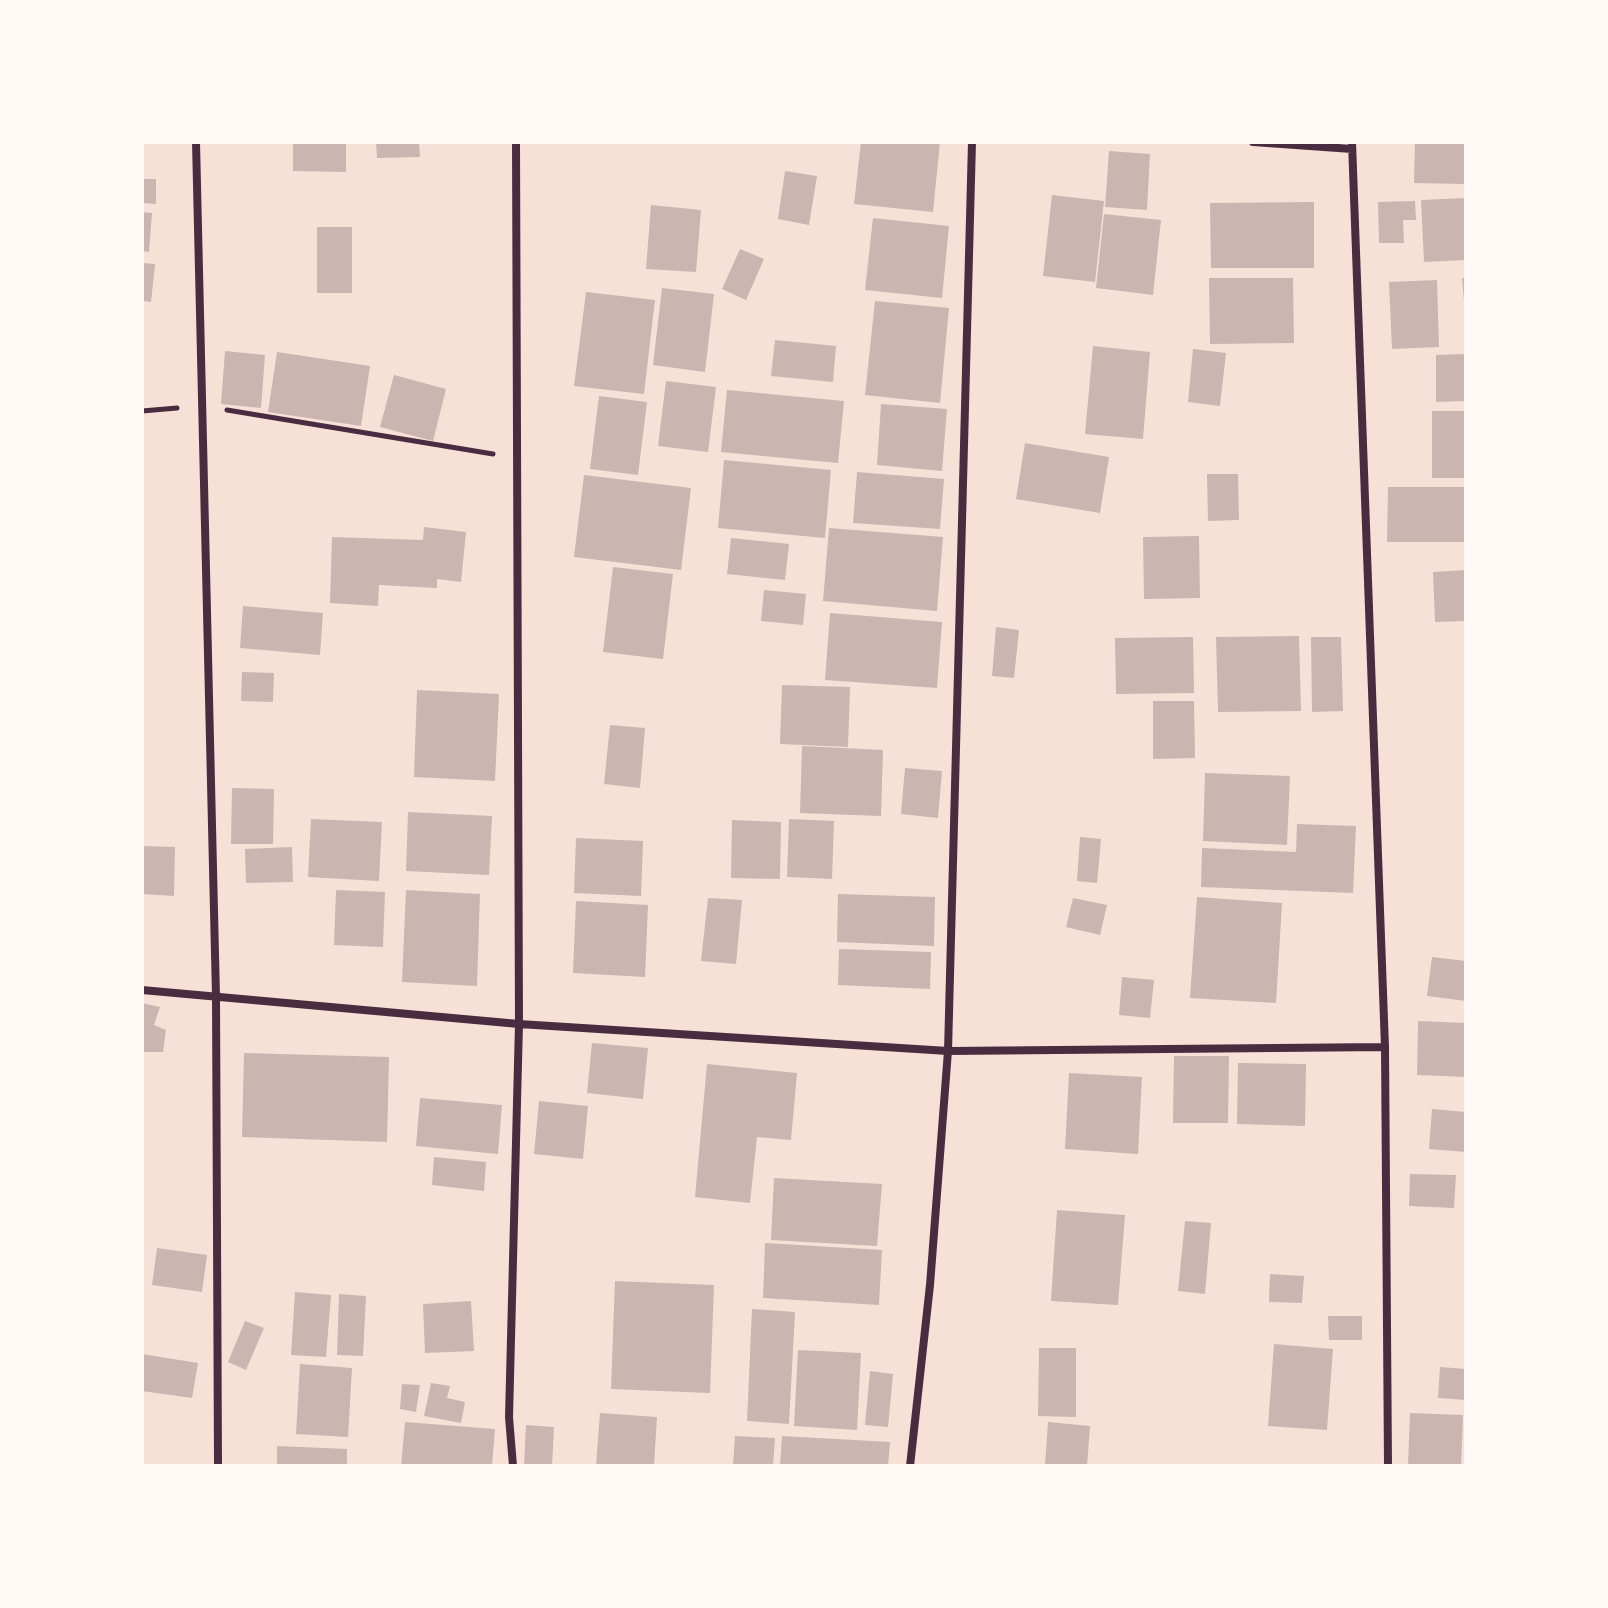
<!DOCTYPE html>
<style>
body{margin:0}
#map{position:relative;width:1608px;height:1608px;overflow:hidden;background:#f7e1d7;font-family:Jost,sans-serif}
canvas{display:block}
.frame{position:absolute;inset:0;border:144px solid #fffaf5;pointer-events:none}
</style>
<div id="map">
<canvas width="1608" height="1608"></canvas>
<div class="frame"></div>
</div>
<script>
const c = document.querySelector('canvas').getContext('2d');
c.lineJoin = 'round';
function paint(path, color) {
  c.fillStyle = color;
  c.fill(path, 'evenodd');
}
function shape(rows) {
  const path = new Path2D();
  for (const r of rows) {
    path.moveTo(r[0], r[1]);
    for (let i = 2; i < r.length; i += 2) path.lineTo(r[i], r[i + 1]);
  }
  return path;
}
function stroke(path, color, width, dash) {
  c.strokeStyle = color;
  c.lineWidth = width;
  c.lineCap = dash ? 'butt' : 'round';
  c.setLineDash(dash || []);
  c.stroke(path);
}
const building = shape([
 [293,142,346,142,346,172,293,171],
 [376,142,419,142,420,157,377,158],
 [861,142,940,142,933,212,854,204],
 [1415,142,1464,143,1464,184,1414,183],
 [1109,151,1150,154,1147,210,1105,207],
 [785,171,817,176,809,225,778,219],
 [142,179,156,179,156,204,142,203],
 [1052,195,1104,201,1095,282,1043,276],
 [1466,198,1466,260,1424,262,1421,200],
 [1415,201,1416,220,1403,220,1404,243,1379,243,1378,202],
 [1314,202,1314,268,1211,268,1210,203],
 [651,205,701,210,696,272,646,269],
 [142,212,152,213,149,252,142,251],
 [1104,214,1161,220,1153,295,1096,288],
 [873,218,949,226,942,298,865,290],
 [317,227,352,227,352,293,317,293],
 [740,249,764,259,746,300,722,289],
 [142,263,155,264,151,302,142,301],
 [1209,278,1293,278,1294,343,1210,344],
 [1462,278,1466,278,1466,301,1464,301],
 [1437,280,1439,347,1392,349,1389,282],
 [662,288,714,294,705,372,653,365],
 [586,292,655,300,644,394,574,386],
 [875,301,949,308,940,403,865,395],
 [775,340,836,346,833,382,771,376],
 [1093,346,1150,352,1143,439,1085,434],
 [1193,349,1226,353,1220,406,1188,402],
 [225,351,265,355,261,408,221,404],
 [277,352,370,366,361,426,268,412],
 [1466,354,1466,401,1436,402,1436,355],
 [394,375,446,389,433,441,380,427],
 [666,381,716,387,708,452,658,446],
 [727,390,844,401,838,463,721,452],
 [599,396,647,402,638,475,590,469],
 [881,404,947,409,942,471,877,465],
 [1432,411,1466,411,1466,478,1432,478],
 [1025,443,1109,457,1100,513,1016,499],
 [724,460,831,470,825,538,718,528],
 [857,472,944,479,940,529,853,523],
 [1207,474,1238,474,1239,520,1208,521],
 [584,475,691,488,681,570,574,557],
 [1388,487,1466,487,1466,542,1387,542],
 [424,527,466,532,461,582,437,579,437,588,379,585,378,606,330,603,332,537,423,540],
 [829,528,943,537,937,611,823,601],
 [1199,536,1200,598,1144,599,1143,537],
 [731,538,789,544,785,580,727,574],
 [613,567,673,574,663,659,603,652],
 [1466,570,1466,621,1435,622,1433,572],
 [764,590,806,594,803,625,761,621],
 [243,606,323,613,320,655,240,648],
 [830,613,942,622,937,688,825,680],
 [996,627,1019,630,1014,678,992,676],
 [1299,636,1301,711,1218,712,1216,637],
 [1193,637,1194,693,1116,694,1115,638],
 [1311,637,1341,637,1343,711,1312,712],
 [242,672,274,673,273,702,241,701],
 [782,685,850,687,848,747,780,744],
 [417,690,499,694,495,781,414,777],
 [1153,701,1194,701,1195,758,1153,759],
 [610,725,645,728,640,788,604,784],
 [802,746,883,750,881,816,800,813],
 [905,768,942,771,938,818,901,814],
 [1205,773,1290,776,1287,845,1203,841],
 [232,788,274,789,273,844,231,844],
 [408,812,492,816,489,875,406,871],
 [311,819,382,822,379,881,308,877],
 [789,819,834,821,832,879,787,877],
 [732,820,781,822,780,879,731,878],
 [1297,824,1356,826,1353,893,1201,887,1202,848,1296,852],
 [1080,837,1101,839,1097,883,1077,881],
 [576,838,643,841,641,896,574,893],
 [142,846,175,847,174,896,142,894],
 [292,847,293,882,246,883,245,849],
 [336,890,385,892,383,947,334,945],
 [406,890,480,894,477,986,402,982],
 [838,894,935,897,934,946,837,942],
 [1197,897,1282,903,1276,1003,1190,998],
 [708,898,742,900,736,964,701,961],
 [1073,898,1107,905,1100,935,1066,927],
 [576,901,648,905,645,977,573,973],
 [839,949,931,952,930,989,838,985],
 [1432,957,1466,961,1466,1001,1427,996],
 [1122,977,1154,980,1150,1018,1119,1015],
 [142,1003,160,1007,154,1025,166,1030,163,1052,142,1052],
 [1418,1021,1466,1023,1466,1077,1417,1075],
 [592,1043,648,1048,643,1099,587,1093],
 [244,1053,389,1057,387,1142,242,1137],
 [1174,1056,1229,1056,1228,1123,1173,1123],
 [1238,1063,1306,1064,1305,1126,1237,1124],
 [707,1064,797,1073,791,1140,757,1137,750,1203,695,1197],
 [1069,1073,1142,1077,1138,1154,1065,1149],
 [420,1098,502,1105,498,1154,416,1146],
 [539,1101,588,1106,583,1159,534,1154],
 [1432,1109,1466,1112,1466,1152,1429,1149],
 [434,1157,486,1162,484,1191,432,1185],
 [1410,1174,1456,1175,1454,1208,1409,1206],
 [774,1178,882,1184,877,1246,771,1240],
 [1057,1210,1125,1215,1118,1305,1051,1301],
 [1185,1221,1211,1223,1205,1294,1178,1291],
 [765,1243,882,1250,879,1305,763,1298],
 [157,1248,207,1255,202,1292,152,1285],
 [1270,1274,1304,1276,1302,1303,1269,1302],
 [615,1281,714,1285,710,1393,611,1389],
 [295,1292,331,1295,326,1357,291,1355],
 [339,1294,366,1296,363,1356,337,1355],
 [471,1301,474,1351,425,1353,423,1304],
 [752,1309,795,1312,789,1424,747,1421],
 [1328,1316,1362,1316,1362,1340,1329,1340],
 [245,1321,264,1328,246,1370,228,1362],
 [1274,1344,1333,1349,1327,1430,1268,1426],
 [1039,1348,1076,1348,1076,1417,1038,1416],
 [798,1350,861,1353,857,1430,794,1426],
 [142,1354,198,1363,192,1398,142,1391],
 [300,1364,352,1368,348,1437,296,1434],
 [1440,1367,1466,1369,1466,1400,1438,1398],
 [870,1371,893,1374,888,1427,865,1425],
 [431,1383,450,1386,447,1398,465,1402,461,1423,424,1416],
 [402,1384,420,1385,416,1412,400,1409],
 [600,1413,657,1417,654,1466,596,1466],
 [1410,1413,1463,1415,1461,1466,1408,1466],
 [405,1422,495,1429,492,1466,401,1466],
 [1048,1422,1090,1426,1087,1466,1045,1466],
 [526,1425,554,1427,552,1466,524,1466],
 [735,1436,775,1438,773,1466,733,1466],
 [782,1436,890,1442,888,1466,780,1466],
 [277,1446,347,1449,347,1466,277,1466]
]);
const path = shape([
 [227,410,493,454],
 [142,411,177,408]
]);
const minor = shape([
 [196,142,216,996,218,1466],
 [1253,142,1352,149],
 [1352,142,1385,1047,1388,1466],
 [142,990,519,1024,948,1051,1385,1047],
 [513,1466,509,1417,519,1024,516,142],
 [910,1466,930,1285,948,1051,972,142]
]);
paint(building, '#ccb4b1');
stroke(path, '#4a2c40', 5);
stroke(minor, '#4a2c40', 8);
</script>
